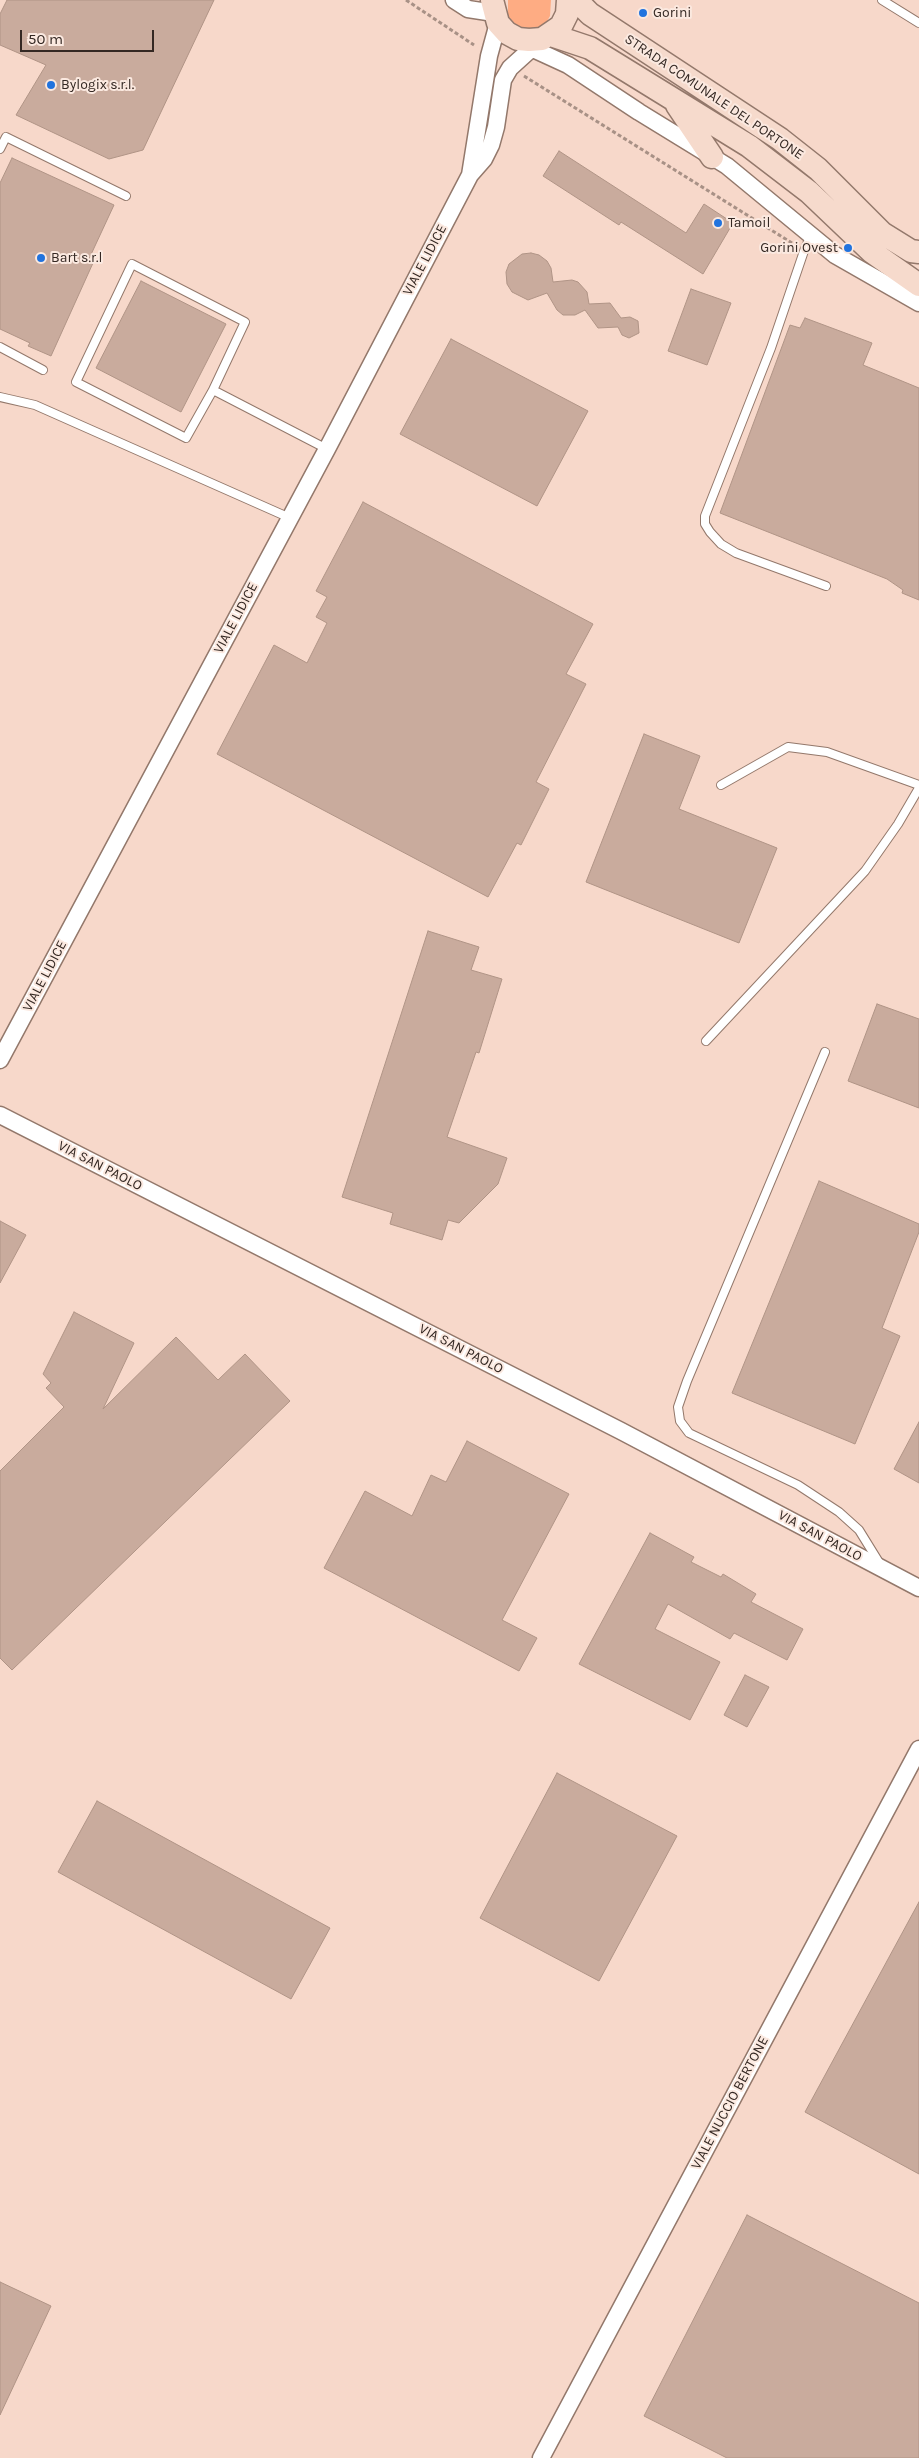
<!DOCTYPE html>
<style>
body{margin:0}
#map{position:relative;width:919px;height:2458px;overflow:hidden;background:#f7d8ca;font-family:Karla,sans-serif}
canvas{display:block}
.scale{position:absolute;left:20px;top:30px;width:134px;height:22px;box-sizing:border-box;border:2px solid #342823;border-top:0;padding-left:6px;font-size:15px;line-height:18px;white-space:nowrap;color:#342823;-webkit-text-stroke:4px #fbe9e0;paint-order:stroke}
</style>
<div id="map">
<canvas width="919" height="2458"></canvas>
<div class="scale">50 m</div>
</div>
<script>
const c = document.querySelector('canvas').getContext('2d');
c.lineJoin = 'round';
function paint(path, color) {
  c.fillStyle = color;
  c.fill(path, 'evenodd');
}
function shape(rows) {
  const path = new Path2D();
  for (const r of rows) {
    path.moveTo(r[0], r[1]);
    for (let i = 2; i < r.length; i += 2) path.lineTo(r[i], r[i + 1]);
  }
  return path;
}
function stroke(path, color, width, dash) {
  c.strokeStyle = color;
  c.lineWidth = width;
  c.lineCap = dash ? 'butt' : 'round';
  c.setLineDash(dash || []);
  c.stroke(path);
}
function drawText(font, color, halo, rows, align = 'center') {
  c.font = font + ' Karla,sans-serif';
  c.lineWidth = 4;
  c.setLineDash([]);
  c.textBaseline = 'middle';
  c.strokeStyle = halo;
  c.fillStyle = color;
  for (const [text, x, y, turn = 0] of rows) {
    c.save();
    c.translate(x, y);
    c.rotate((+turn || 0) * Math.PI / 180);
    c.textAlign = isNaN(turn) ? turn : align;
    if (halo) c.strokeText(text, 0, 0);
    c.fillText(text, 0, 0);
    c.restore();
  }
}
const green = shape([
 [508,0,551,0,550,16,546,23,533,30,518,27,508,16]
]);
const building = shape([
 [7,0,214,0,143,150,109,159,16,115,46,65,0,45,0,14,7,0],
 [559,151,686,233,704,204,733,223,703,274,621,222,619,225,543,176,559,151],
 [12,158,114,205,88,261,93,263,51,356,28,346,30,343,0,329,0,183,12,158],
 [531,253,539,255,547,261,551,268,553,282,572,280,578,282,587,292,589,304,610,303,621,318,630,317,638,321,639,333,629,338,622,335,618,327,598,328,585,310,575,315,563,315,557,310,547,293,528,300,512,292,507,284,506,272,509,264,522,254,531,253],
 [141,281,226,324,181,412,96,368,141,281],
 [691,289,731,303,707,365,668,351,691,289],
 [805,318,872,343,863,365,919,388,919,600,902,593,903,590,887,579,720,513,790,325,800,328,805,318],
 [451,339,588,411,537,506,400,434,451,339],
 [363,502,593,624,566,674,586,684,536,782,549,789,521,845,517,843,488,897,217,754,274,645,307,663,327,623,316,617,327,597,316,591,363,502],
 [644,734,700,756,679,809,777,848,739,943,586,882,644,734],
 [428,931,479,947,471,970,502,979,479,1053,476,1052,447,1137,507,1158,498,1184,459,1223,448,1220,442,1240,390,1224,393,1213,342,1197,428,931],
 [877,1004,919,1019,919,1108,848,1081,877,1004],
 [819,1181,919,1224,919,1232,882,1328,900,1336,855,1444,732,1393,819,1181],
 [0,1221,26,1235,0,1283,0,1221],
 [74,1312,134,1343,103,1409,176,1337,218,1380,245,1354,290,1401,12,1670,0,1658,0,1471,64,1407,46,1388,51,1383,43,1374,74,1312],
 [919,1422,919,1483,894,1469,919,1422],
 [467,1441,569,1494,502,1620,537,1638,519,1671,324,1568,365,1491,412,1516,431,1475,446,1482,467,1441],
 [650,1533,694,1557,691,1562,721,1577,723,1574,756,1594,751,1602,803,1629,787,1660,734,1633,730,1639,668,1604,655,1629,720,1662,690,1720,579,1664,650,1533],
 [745,1675,769,1687,747,1727,724,1715,745,1675],
 [557,1773,677,1836,599,1981,480,1918,557,1773],
 [97,1801,330,1928,291,1999,58,1872,97,1801],
 [919,1902,919,2174,805,2112,919,1902],
 [747,2215,919,2303,919,2458,727,2458,644,2416,747,2215],
 [0,2282,51,2306,0,2415,0,2282]
]);
const path = shape([
 [406,0,474,45],
 [524,76,792,243]
]);
const lane = shape([
 [882,0,919,23],
 [0,149,6,137,126,196],
 [811,235,804,251,771,348,705,516,705,524,710,532,721,544,736,553,826,586],
 [0,347,43,370],
 [213,390,245,322,132,264,76,382,186,438,213,390,327,449],
 [0,397,35,405,290,518],
 [721,785,788,747,827,752,919,785],
 [706,1041,865,871,898,824,919,788],
 [825,1052,687,1381,678,1407,680,1421,689,1433,798,1485,839,1512,859,1530,880,1564]
]);
const street = shape([
 [454,0,468,9,494,13],
 [531,48,568,65,639,112,727,166,835,255,919,303],
 [470,175,489,56,498,23],
 [0,1060,327,449,470,175,484,159,491,145,496,127,503,80,510,68,542,39],
 [0,1115,621,1431,919,1588],
 [541,2458,919,1749]
]);
const secondary = shape([
 [492,0,498,23,507,33,518,39,529,40,542,39,561,26,567,14,568,0],
 [576,0,590,14,780,139,818,169,882,233,911,251,919,252],
 [551,35,590,48,749,146,809,192,872,252,919,285],
 [677,105,712,157]
]);
const markers = [
 [643,13,5,"#2173de"],
 [51,85,5,"#2173de"],
 [718,223,5,"#2173de"],
 [848,248,5,"#2173de"],
 [41,258,5,"#2173de"]
];
const poiNames = [
 ["Gorini",653,13],
 ["Bylogix s.r.l.",61,85],
 ["Tamoil",728,223],
 ["Gorini Ovest",838,248,"right"],
 ["Bart s.r.l",51,258]
];
const streetNames = [
 ["STRADA COMUNALE DEL PORTONE",714,97,34],
 ["VIALE LIDICE",425,260,-62],
 ["VIALE LIDICE",236,618,-62],
 ["VIALE LIDICE",45,976,-62],
 ["VIA SAN PAOLO",100,1166,27],
 ["VIA SAN PAOLO",461,1349,27],
 ["VIA SAN PAOLO",820,1536,28],
 ["VIALE NUCCIO BERTONE",730,2103,-62]
];
paint(green, '#feac83');
paint(building, '#c9ab9d');
stroke(building, '#b09486', 1);
stroke(lane, '#93786b', 10);
stroke(street, '#93786b', 19);
stroke(secondary, '#93786b', 25);
stroke(path, '#a89186', 3, [4, 2.5]);
stroke(lane, '#fff', 8);
stroke(street, '#fff', 16);
stroke(secondary, '#f6dacc', 22);
for (const [x, y, r, color] of markers) {
  const dot = new Path2D();
  dot.arc(x, y, r, 0, 2 * Math.PI);
  c.fillStyle = color;
  c.fill(dot);
  stroke(dot, '#fbe9e0', 2);
}
drawText('14px', '#342823', '#fbe9e0', poiNames, 'left');
drawText('14px', '#342823', '#fbe9e0', streetNames);
</script>
